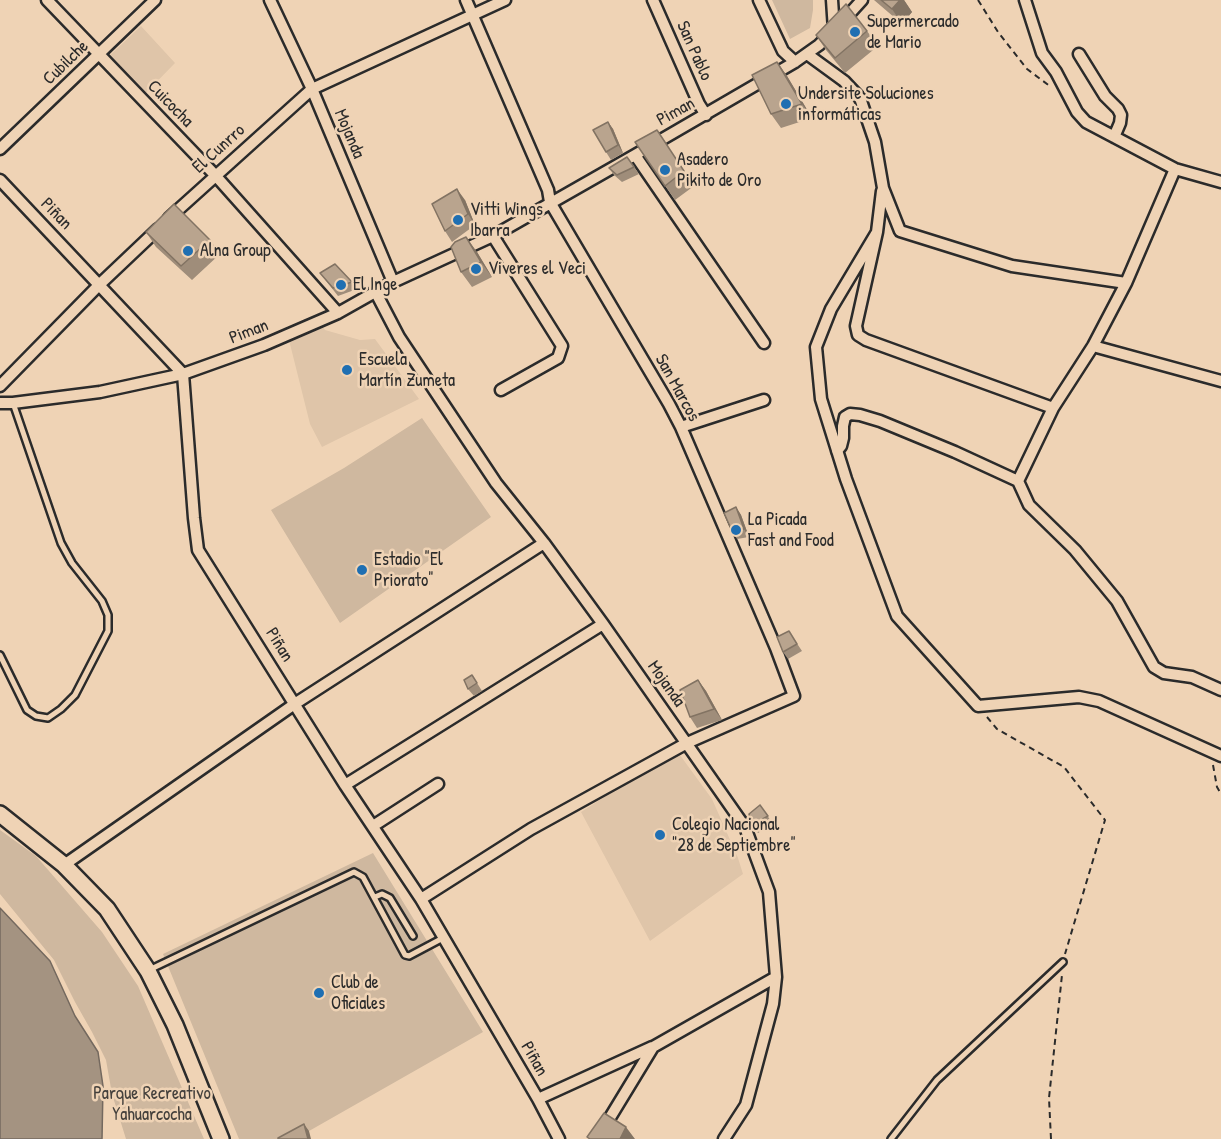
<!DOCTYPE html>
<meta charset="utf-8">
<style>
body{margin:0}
canvas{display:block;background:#efd3b5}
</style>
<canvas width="1221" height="1139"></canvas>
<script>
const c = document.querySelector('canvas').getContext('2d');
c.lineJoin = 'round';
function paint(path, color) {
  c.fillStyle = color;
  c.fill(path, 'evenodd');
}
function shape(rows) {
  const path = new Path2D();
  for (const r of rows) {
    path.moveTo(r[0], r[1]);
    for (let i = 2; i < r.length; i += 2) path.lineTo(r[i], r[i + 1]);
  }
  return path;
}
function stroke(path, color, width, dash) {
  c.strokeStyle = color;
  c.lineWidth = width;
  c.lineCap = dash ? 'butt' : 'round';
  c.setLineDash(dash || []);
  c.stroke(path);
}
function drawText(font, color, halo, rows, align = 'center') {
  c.font = font + ' "Patrick Hand",sans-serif';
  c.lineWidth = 5;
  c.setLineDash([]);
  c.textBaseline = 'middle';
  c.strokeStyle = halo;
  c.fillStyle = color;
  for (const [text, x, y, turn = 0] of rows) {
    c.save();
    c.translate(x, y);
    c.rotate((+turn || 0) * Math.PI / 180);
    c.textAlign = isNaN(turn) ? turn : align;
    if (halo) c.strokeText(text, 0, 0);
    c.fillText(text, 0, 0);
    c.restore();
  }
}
const built = shape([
 [141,26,175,63,141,98,105,60],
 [319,322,325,330,360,340,375,339,419,399,322,447,310,424,288,336],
 [677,751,712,799,738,858,743,874,650,941,581,812]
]);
const green = shape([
 [772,0,813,0,813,10,810,28,790,39],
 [422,418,491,517,340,623,271,510,344,468],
 [0,830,36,856,102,932,138,986,204,1139,126,1139,112,1094,106,1060,92,1032,75,1002,54,960,0,894],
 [373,853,483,1032,295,1139,239,1139,163,954]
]);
const water = shape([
 [0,908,50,961,75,1016,98,1052,103,1086,102,1139,0,1139,0,908]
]);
const path = shape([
 [978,0,998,32,1027,69,1051,87],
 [987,717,997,729,1064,767,1105,820,1065,954],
 [1213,765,1217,787,1221,794],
 [1051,1139,1049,1098,1062,975]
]);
const lane = shape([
 [0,655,27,710,36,716,48,718,61,709,75,695,108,631,108,615,102,601,72,563,61,543,13,403],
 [375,897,382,894,390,898,413,936],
 [149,970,354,872,363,877,405,955,409,956,443,938],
 [891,1139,937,1080,1063,962]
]);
const street = shape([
 [47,0,215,175,338,313],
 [270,0,312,89,393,282],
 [653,0,699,104,706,115],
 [759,0,783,51,795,62],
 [832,0,834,30],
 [1025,0,1042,53,1056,72,1077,112,1086,122,1175,169,1221,182],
 [842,22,862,0],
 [807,54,844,81,860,98,875,142,883,188,900,231,1012,266,1126,283],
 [1079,54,1105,96,1118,109,1121,115,1120,123,1114,137],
 [0,149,155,0],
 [635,155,764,343],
 [1175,169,1126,283,1093,346,1053,408,1018,481,1029,505,1075,550,1117,601,1154,667,1164,673,1192,677,1221,690],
 [0,180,183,374,194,518,198,550,345,785,421,899,538,1099,559,1139],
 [882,191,877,232,856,326,858,335,866,340,1053,408],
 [169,218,312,89,505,0],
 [877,232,831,309,816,347,821,399,846,479,897,616,978,706,1079,697,1099,701,1221,756],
 [493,236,562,346,558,358,501,390],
 [375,291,399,337,496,483,544,543,603,624,745,827,769,892,776,977,773,1004,746,1105,724,1139],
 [1093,346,1221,381],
 [0,386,100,284,158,229],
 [0,403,13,403,100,392,183,374,264,345,338,313,393,282,493,236,635,155,795,62,819,45,831,33],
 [681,427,764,400],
 [837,451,841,446,843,438,843,426,845,417,850,414,860,415,880,421,955,452,1018,481],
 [345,785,603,624],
 [373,826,438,784],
 [64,865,296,703,544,543],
 [421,899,531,829,687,743,794,696,776,648,681,427,669,404,550,202,548,190,466,0],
 [538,1099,652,1047],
 [597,1139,653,1047,776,977]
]);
const secondary = shape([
 [0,814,64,865,107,909,148,971,175,1025,221,1139]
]);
const wall = shape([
 [874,0,904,0,912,12,902,24],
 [867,31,878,46,845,73,826,50,816,35],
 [777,62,787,76,812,118,781,128,771,114],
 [608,122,613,129,623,153,611,160,606,152],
 [657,130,694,186,675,200,635,142],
 [627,157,639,174,622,182,614,175,609,168],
 [465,200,475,225,452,242,445,231],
 [146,232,210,240,220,254,192,280,156,247],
 [477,252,492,277,472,287,461,272],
 [320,273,352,282,357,289,338,296],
 [736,507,741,515,749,537,737,539,732,531],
 [794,639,802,651,788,659,783,652],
 [472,675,482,691,474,696,468,689],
 [698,680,706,691,722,720,697,728,690,717],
 [760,805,773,824,758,833,752,825]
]);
const shadedWall = shape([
 [900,0,904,0,912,12,902,24,892,9],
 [777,62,787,76,812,118,802,104],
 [608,122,613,129,623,153,618,145],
 [457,189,465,200,475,225,468,214],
 [466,237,477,252,492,277,481,262],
 [736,507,741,515,749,537,744,529],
 [698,680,706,691,722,720,714,709],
 [304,1124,309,1131,311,1139,308,1139],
 [626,1127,635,1139,620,1139]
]);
const building = shape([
 [881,0,900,0,892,9,881,0],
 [846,4,867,31,835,58,816,35,846,4],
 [777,62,802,104,771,114,752,75,777,62],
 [608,122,618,145,606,152,593,130,608,122],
 [657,130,684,171,665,186,635,142,657,130],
 [627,157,634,167,617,175,609,168,627,157],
 [457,189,468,214,445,231,432,204,457,189],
 [174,204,210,240,181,266,146,232,174,204],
 [466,237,481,262,461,272,451,247,455,242,466,237],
 [335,264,352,282,333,288,320,273,335,264],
 [736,507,744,529,732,531,724,513,736,507],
 [789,631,797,644,783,652,777,637,789,631],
 [472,675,477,683,468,689,464,680,472,675],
 [698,680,714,709,690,717,680,690,698,680],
 [760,805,768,816,752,825,749,814,760,805],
 [604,1113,626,1127,620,1139,590,1139,587,1137,604,1113],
 [304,1124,308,1139,278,1139,278,1138,304,1124]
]);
const markers = [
 [855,32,6,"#1f6fb2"],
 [786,104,6,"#1f6fb2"],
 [665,170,6,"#1f6fb2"],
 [458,220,6,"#1f6fb2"],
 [188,251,6,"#1f6fb2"],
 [476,269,6,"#1f6fb2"],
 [341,285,6,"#1f6fb2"],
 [347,370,6,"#1f6fb2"],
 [736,530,6,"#1f6fb2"],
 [362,570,6,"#1f6fb2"],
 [660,835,6,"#1f6fb2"],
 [319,993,6,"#1f6fb2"]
];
const poiNames = [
 ["Supermercado",867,22],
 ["de Mario",867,43],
 ["Undersite Soluciones",798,94],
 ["informáticas",798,115],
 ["Asadero",677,160],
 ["Pikito de Oro",677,181],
 ["Vitti Wings",470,210],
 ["Ibarra",470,231],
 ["Alna Group",200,251],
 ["Viveres el Veci",488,269],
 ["El Inge",353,285],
 ["Escuela",359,360],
 ["Martín Zumeta",359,381],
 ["La Picada",748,520],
 ["Fast and Food",748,541],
 ["Estadio \"El",374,560],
 ["Priorato\"",374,581],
 ["Colegio Nacional",672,825],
 ["\"28 de Septiembre\"",672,846],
 ["Club de",331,983],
 ["Oficiales",331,1004]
];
const streetNames = [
 ["San Pablo",694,51,66],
 ["Cubilche",66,63,-44],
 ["Cuicocha",170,104,46],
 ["Piman",676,112,-29],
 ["Mojanda",349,134,67],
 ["El Cunrro",219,149,-42],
 ["Piñan",56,214,46],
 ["Piman",249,332,-21],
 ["San Marcos",677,388,61],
 ["Piñan",279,645,58],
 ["Mojanda",666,684,55],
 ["Piñan",534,1059,60]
];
const parkNames = [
 ["Parque Recreativo",152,1094],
 ["Yahuarcocha",152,1115]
];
paint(built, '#dfc5a9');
paint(green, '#cfb89f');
paint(water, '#a49381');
stroke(water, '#74695f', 1.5);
stroke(lane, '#2b2b2b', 10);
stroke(street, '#2b2b2b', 15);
stroke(secondary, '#2b2b2b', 20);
stroke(path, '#2b2b2b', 2, [6, 4.5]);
stroke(lane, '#efd3b5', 5);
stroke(street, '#efd3b5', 10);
stroke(secondary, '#efd3b5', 15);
paint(wall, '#9f8d7a');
paint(shadedWall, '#827363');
paint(building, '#b9a48e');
stroke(building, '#827363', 1.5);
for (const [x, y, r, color] of markers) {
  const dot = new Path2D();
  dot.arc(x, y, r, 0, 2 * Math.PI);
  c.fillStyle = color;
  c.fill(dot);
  stroke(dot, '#efd3b5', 2);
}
drawText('18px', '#2b2b2b', '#efd3b5', poiNames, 'left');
drawText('18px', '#2b2b2b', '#efd3b5', streetNames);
drawText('18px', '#44403c', '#efd3b5', parkNames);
</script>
